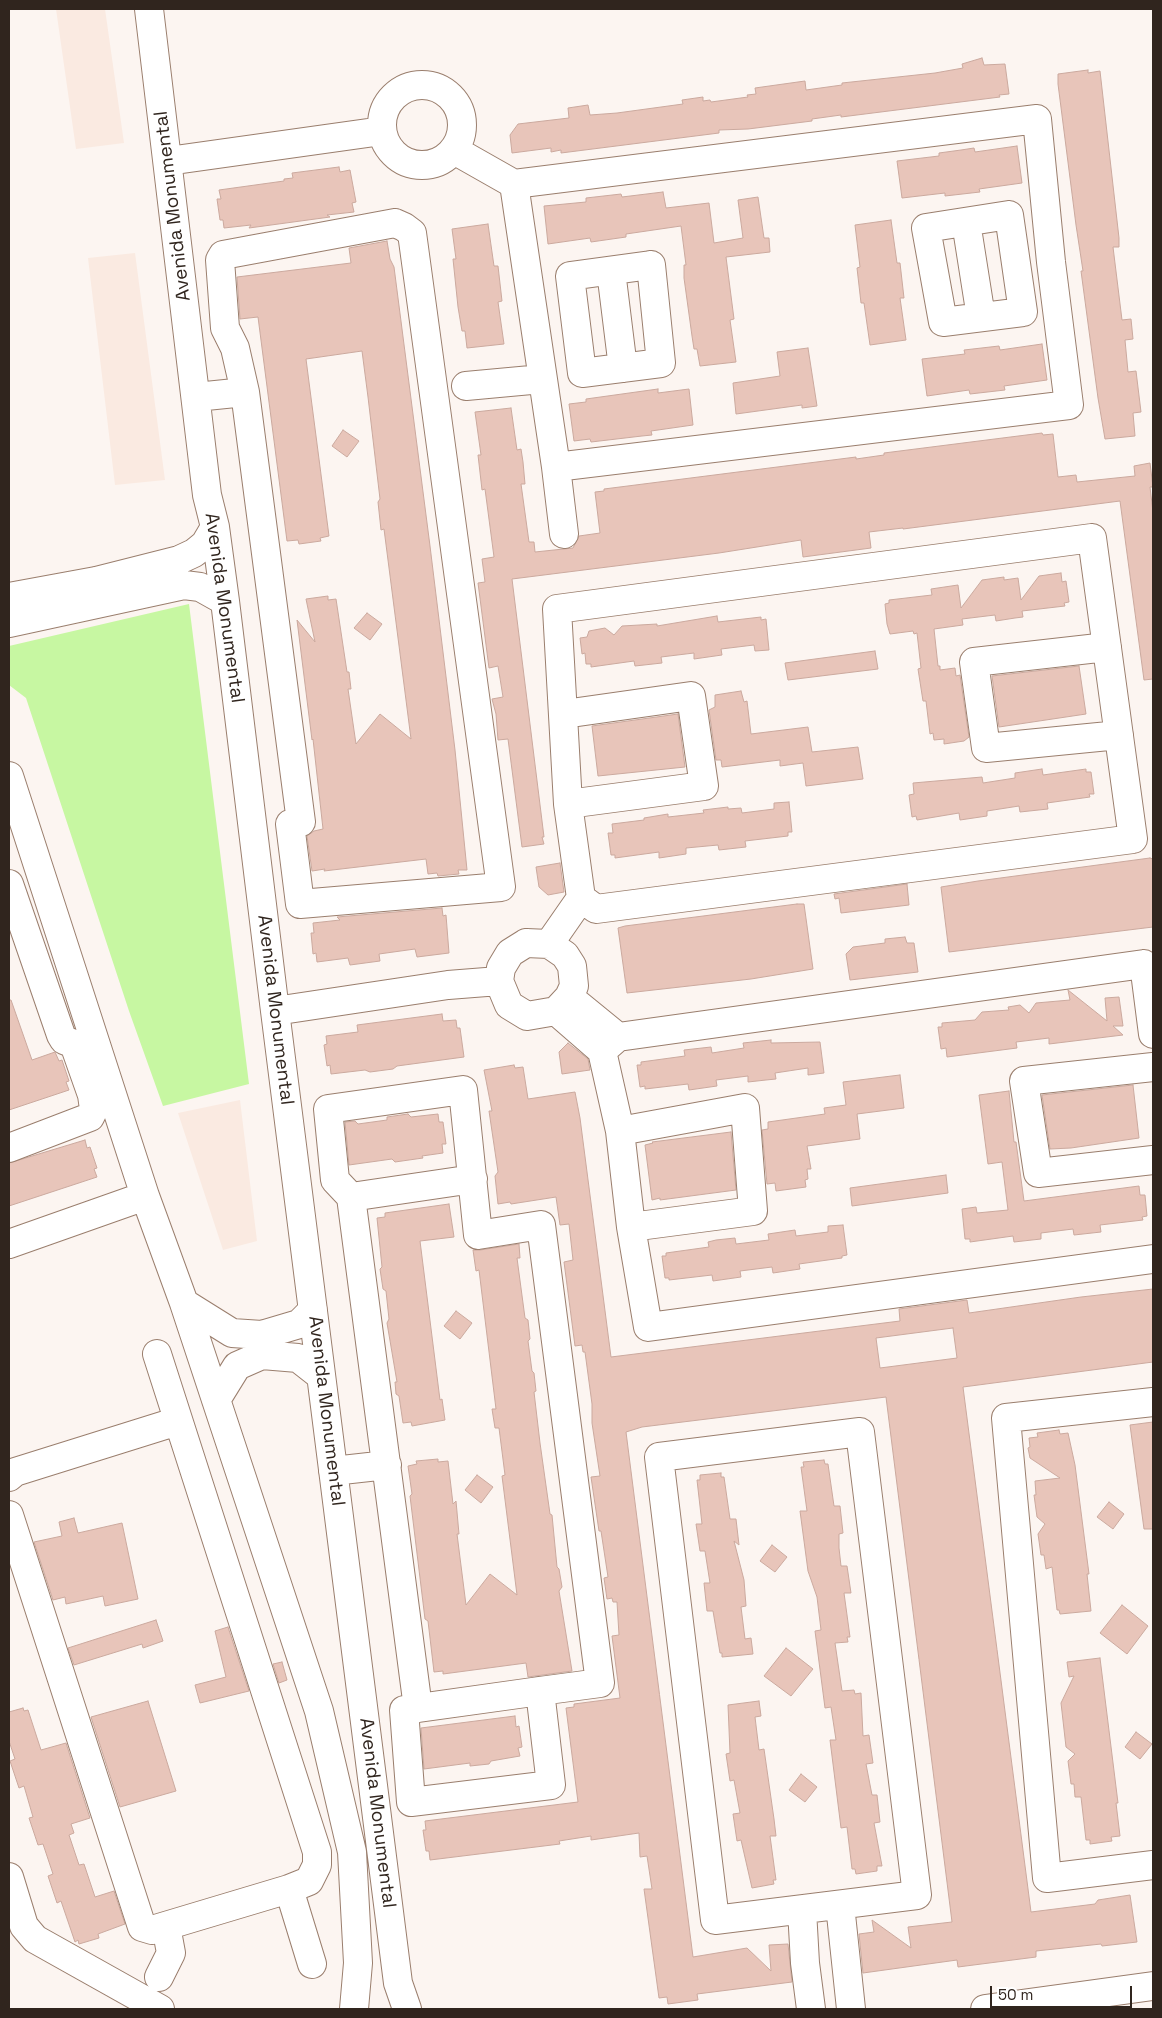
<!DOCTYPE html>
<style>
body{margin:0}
#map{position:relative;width:1162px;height:2018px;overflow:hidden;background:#fcf5f1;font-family:"Space Grotesk",sans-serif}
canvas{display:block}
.frame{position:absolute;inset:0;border:10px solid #30251e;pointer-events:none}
.scale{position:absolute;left:990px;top:1986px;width:142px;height:22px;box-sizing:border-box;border:2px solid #30251e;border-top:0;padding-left:6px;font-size:15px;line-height:18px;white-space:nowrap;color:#30251e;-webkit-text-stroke:4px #fff;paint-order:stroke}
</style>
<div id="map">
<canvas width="1162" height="2018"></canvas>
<div class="frame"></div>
<div class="scale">50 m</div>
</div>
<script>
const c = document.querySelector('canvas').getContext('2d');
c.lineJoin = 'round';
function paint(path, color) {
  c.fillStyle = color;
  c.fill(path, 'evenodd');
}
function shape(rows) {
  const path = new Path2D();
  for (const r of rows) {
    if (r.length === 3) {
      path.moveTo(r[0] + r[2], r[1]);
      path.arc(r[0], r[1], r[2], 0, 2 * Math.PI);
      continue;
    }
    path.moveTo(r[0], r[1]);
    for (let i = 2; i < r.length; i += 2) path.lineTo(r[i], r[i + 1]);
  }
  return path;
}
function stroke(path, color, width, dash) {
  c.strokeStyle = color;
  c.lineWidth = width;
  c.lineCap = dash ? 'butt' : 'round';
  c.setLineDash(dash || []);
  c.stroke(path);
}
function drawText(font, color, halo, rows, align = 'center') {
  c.font = font + ' "Space Grotesk",sans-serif';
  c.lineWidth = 4;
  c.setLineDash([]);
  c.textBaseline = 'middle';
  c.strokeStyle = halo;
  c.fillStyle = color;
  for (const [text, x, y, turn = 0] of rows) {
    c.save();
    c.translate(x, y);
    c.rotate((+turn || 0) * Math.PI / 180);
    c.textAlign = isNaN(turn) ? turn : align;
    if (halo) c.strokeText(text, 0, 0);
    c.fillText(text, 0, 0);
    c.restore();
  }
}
const built = shape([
 [56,9,105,9,124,143,76,149],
 [135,253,165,480,115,485,88,258],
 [240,1100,257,1241,223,1250,178,1113]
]);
const green = shape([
 [189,604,249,1084,163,1106,129,1011,26,698,9,685,9,646]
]);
const building = shape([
 [982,58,984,65,1005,64,1009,94,999,95,1000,97,841,117,841,115,812,119,812,121,748,129,719,130,719,133,561,153,561,150,551,152,551,148,512,153,510,135,518,124,569,118,568,108,588,105,590,115,617,113,683,104,682,100,703,97,703,101,710,100,711,102,748,97,747,95,756,94,755,88,805,81,806,90,842,85,842,83,935,73,963,68,962,64,982,58],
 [1088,70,1088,73,1100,71,1119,238,1119,247,1113,247,1122,320,1131,319,1133,339,1125,340,1128,372,1136,371,1141,412,1133,413,1135,436,1105,439,1098,398,1081,271,1083,271,1076,225,1058,84,1058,74,1088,70],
 [1017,146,1022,183,979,189,980,192,945,196,945,193,902,198,897,161,939,156,939,153,961,150,974,148,975,152,1017,146],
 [339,167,340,172,350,170,356,202,352,203,354,212,327,215,330,217,249,228,251,225,224,228,223,220,220,220,217,199,221,199,219,190,284,181,284,179,293,178,292,173,339,167],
 [663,192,666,208,709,203,714,243,743,238,738,200,758,197,764,238,769,238,770,252,726,257,734,319,730,320,736,362,700,366,697,349,694,349,692,336,684,278,684,265,686,265,681,226,626,234,626,237,591,242,590,238,548,244,544,206,586,202,586,198,621,194,622,197,663,192],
 [891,220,897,263,900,263,904,298,900,298,906,340,870,345,864,303,861,303,857,268,860,267,855,225,891,220],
 [488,224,494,266,498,266,502,301,498,302,504,344,467,348,465,331,462,331,458,307,453,259,456,259,452,229,488,224],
 [387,241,390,259,394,267,430,546,455,750,467,870,458,870,459,874,438,876,437,873,428,874,426,859,324,871,325,869,312,871,307,836,314,831,323,829,313,739,312,740,297,620,315,642,306,599,328,596,328,600,336,599,347,672,349,672,351,689,348,689,356,744,380,714,411,739,384,529,381,530,378,502,380,499,368,397,362,351,306,359,329,536,320,538,321,541,299,544,298,540,287,541,258,317,240,319,237,277,351,263,349,248,387,241],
 [1042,344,1047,380,1004,386,1005,390,970,394,969,390,927,396,922,359,965,354,964,350,999,346,1000,350,1042,344],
 [808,348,817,406,802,408,802,405,736,414,733,383,780,376,777,352,808,348],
 [658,389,658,393,689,389,693,425,651,431,652,435,642,436,591,442,590,439,574,441,569,404,586,402,586,399,658,389],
 [511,408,517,450,521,449,523,462,525,484,521,484,529,542,534,542,535,552,573,548,579,536,600,533,595,492,604,491,604,489,856,457,856,459,884,455,884,453,1042,433,1043,435,1053,434,1058,477,1076,475,1077,482,1135,476,1134,466,1150,463,1153,487,1150,487,1153,512,1153,679,1144,680,1120,501,903,529,903,528,869,532,871,548,803,557,801,540,719,553,512,579,544,837,542,837,544,844,522,847,508,739,498,740,496,714,492,699,503,697,498,666,489,668,478,583,485,582,482,559,494,557,485,489,482,490,478,455,481,455,475,412,511,408],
 [343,430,359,441,347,457,332,446,343,430],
 [1061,573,1062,582,1066,581,1069,602,1064,603,1065,606,1022,611,1023,617,1015,618,996,621,995,615,962,619,963,625,934,629,938,666,940,666,940,670,955,668,956,676,960,675,969,737,964,741,944,744,944,739,934,740,933,733,930,734,926,701,923,701,918,669,921,668,917,633,914,634,913,631,890,634,887,624,885,604,889,603,889,600,932,595,931,589,958,585,961,608,982,580,1004,577,1004,580,1018,578,1021,600,1039,576,1061,573],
 [367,613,382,624,370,640,354,628,367,613],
 [717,616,718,622,761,617,761,620,766,619,769,650,755,651,754,645,721,649,722,655,694,659,694,653,661,657,662,663,635,666,634,661,591,667,591,664,586,664,585,653,582,654,580,638,587,637,589,631,605,628,614,635,622,626,657,624,657,626,717,616],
 [875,651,878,669,788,680,785,663,875,651],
 [1079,666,1086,714,999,727,992,676,1079,666],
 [741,691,744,702,747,701,751,734,808,727,812,752,858,747,863,779,806,786,803,763,780,766,780,760,722,767,721,760,716,760,709,710,715,707,715,695,741,691],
 [678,714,685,767,598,776,592,726,678,714],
 [1042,769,1043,775,1086,769,1086,772,1091,772,1094,794,1089,794,1090,797,1047,803,1048,809,1020,812,1019,806,987,811,987,816,960,820,959,813,917,820,916,816,912,817,909,795,914,794,913,783,982,777,983,783,1015,778,1015,773,1042,769],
 [789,802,792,832,788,832,788,836,745,841,746,847,719,850,718,845,686,848,686,854,659,858,659,852,615,858,615,855,611,855,608,833,613,833,612,824,644,820,644,818,668,814,668,817,704,813,703,810,728,807,728,809,741,808,742,813,774,809,774,803,789,802],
 [1150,858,1153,859,1153,927,949,952,941,887,978,881,1150,858],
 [560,863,564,892,548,895,539,887,536,867,560,863],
 [907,884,909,905,841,913,839,898,835,899,834,894,907,884],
 [797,904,804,904,813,969,751,979,627,993,618,928,625,926,797,904],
 [442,908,443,916,446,915,449,953,417,957,415,949,379,954,380,961,350,965,348,958,317,962,316,953,313,954,311,933,314,933,313,923,340,920,337,917,442,908],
 [905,937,907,943,914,943,918,972,850,980,846,954,853,947,885,943,885,939,905,937],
 [1068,990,1107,1021,1105,998,1119,997,1123,1026,1113,1026,1123,1035,1049,1044,1049,1038,1016,1042,1017,1048,947,1057,946,1048,941,1049,938,1027,942,1027,942,1023,975,1020,982,1012,1009,1010,1008,1007,1020,1005,1029,1013,1036,1003,1070,1000,1068,990],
 [9,1000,11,1000,32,1060,55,1052,59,1061,62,1060,69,1081,66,1082,69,1090,9,1110,9,1000],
 [442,1014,443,1021,456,1020,457,1028,460,1028,464,1057,397,1066,393,1069,370,1072,365,1070,331,1074,330,1065,327,1066,324,1045,327,1044,326,1036,358,1032,357,1025,442,1014],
 [771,1040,771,1043,820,1042,824,1073,808,1075,808,1068,775,1073,776,1079,766,1080,748,1082,748,1076,716,1080,717,1086,689,1090,688,1084,645,1089,645,1086,640,1087,637,1065,641,1065,641,1062,685,1056,684,1050,711,1047,712,1053,744,1048,743,1043,771,1040],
 [568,1043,588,1059,590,1070,562,1074,559,1052,568,1043],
 [514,1065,515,1068,523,1067,528,1099,575,1092,580,1118,611,1357,900,1321,899,1309,967,1300,969,1313,1081,1297,1153,1289,1153,1362,963,1387,1031,1912,1095,1904,1098,1900,1130,1895,1137,1942,1102,1946,1101,1944,1036,1951,1036,1957,958,1967,957,1960,863,1973,859,1934,874,1932,872,1920,911,1948,908,1927,952,1922,886,1397,642,1427,626,1432,693,1957,747,1948,771,1971,769,1945,788,1944,792,1982,697,1994,698,2000,668,2004,667,1997,659,1998,644,1889,652,1889,647,1856,640,1857,639,1833,591,1840,591,1836,559,1841,560,1844,430,1860,429,1851,426,1851,423,1830,426,1830,425,1821,578,1802,566,1708,574,1707,574,1704,620,1698,612,1636,619,1635,617,1602,613,1602,612,1598,607,1599,604,1578,608,1577,601,1531,599,1531,591,1477,600,1476,592,1423,592,1404,585,1352,583,1352,582,1345,575,1346,564,1262,573,1260,569,1224,560,1225,556,1197,511,1204,510,1202,498,1204,495,1176,498,1172,489,1111,492,1111,484,1070,514,1065],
 [953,1328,957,1358,880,1368,876,1338,953,1328],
 [900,1075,904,1108,857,1114,860,1139,807,1146,811,1169,807,1169,808,1179,805,1180,806,1187,776,1191,775,1183,767,1184,762,1130,768,1129,768,1122,825,1114,824,1108,846,1105,843,1082,900,1075],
 [1133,1085,1139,1138,1071,1148,1050,1149,1042,1095,1133,1085],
 [1009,1091,1014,1142,1016,1142,1024,1201,1139,1186,1140,1195,1145,1195,1147,1216,1142,1217,1143,1220,1100,1225,1101,1232,1074,1235,1073,1229,1041,1233,1041,1239,1014,1242,1013,1236,970,1242,970,1239,965,1239,962,1209,976,1207,977,1213,1008,1210,1002,1162,988,1164,979,1095,1009,1091],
 [408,1114,411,1117,438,1114,439,1122,443,1122,446,1144,442,1144,443,1153,422,1156,423,1158,395,1162,392,1159,349,1165,345,1122,355,1121,358,1124,387,1120,387,1117,408,1114],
 [731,1132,736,1190,660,1200,660,1198,652,1200,645,1145,653,1143,652,1142,731,1132],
 [85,1140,87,1148,90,1147,97,1168,94,1169,97,1177,9,1206,9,1163,85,1140],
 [946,1175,948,1193,852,1206,850,1188,946,1175],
 [449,1204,454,1237,420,1241,440,1400,442,1399,445,1420,412,1426,411,1422,403,1423,399,1396,396,1394,395,1382,397,1382,387,1323,389,1319,386,1291,383,1289,380,1269,382,1267,377,1218,385,1217,385,1213,449,1204],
 [843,1225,847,1255,842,1256,842,1258,799,1264,800,1269,773,1273,772,1267,740,1271,741,1277,713,1281,712,1275,669,1280,669,1278,665,1278,662,1256,666,1256,666,1253,709,1247,708,1242,716,1240,735,1238,736,1244,769,1240,768,1234,795,1230,796,1236,828,1232,828,1226,843,1225],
 [519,1244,520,1258,517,1258,525,1318,528,1320,530,1339,528,1341,532,1371,534,1373,536,1391,534,1392,540,1443,550,1514,552,1515,557,1567,559,1569,562,1587,559,1591,572,1671,528,1677,526,1663,443,1674,443,1671,434,1672,428,1621,425,1619,410,1496,412,1494,408,1466,417,1464,416,1461,438,1459,438,1462,448,1461,453,1504,456,1501,459,1534,457,1534,466,1605,490,1574,517,1595,502,1476,505,1475,499,1428,495,1428,492,1409,496,1409,479,1270,476,1271,473,1250,480,1250,519,1244],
 [456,1311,472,1323,460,1339,444,1326,456,1311],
 [1153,1422,1153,1529,1144,1529,1130,1425,1153,1422],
 [1059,1430,1060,1434,1068,1433,1075,1465,1089,1574,1087,1574,1091,1611,1060,1614,1059,1610,1057,1610,1052,1567,1046,1569,1044,1555,1041,1555,1038,1534,1045,1524,1037,1517,1034,1495,1036,1495,1035,1481,1060,1478,1030,1458,1028,1448,1030,1447,1029,1438,1038,1437,1037,1433,1059,1430],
 [824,1460,825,1464,828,1464,834,1506,840,1506,843,1533,839,1534,839,1548,841,1566,847,1566,851,1593,844,1593,850,1637,847,1637,848,1642,835,1643,842,1691,854,1690,855,1694,861,1693,863,1736,869,1735,873,1763,866,1764,872,1795,877,1795,880,1822,874,1823,882,1866,877,1866,877,1871,856,1874,855,1869,852,1869,847,1827,841,1828,830,1740,836,1740,831,1707,825,1708,815,1631,821,1630,817,1597,808,1571,800,1511,807,1511,801,1467,804,1467,803,1462,824,1460],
 [721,1473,721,1477,724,1477,730,1519,736,1519,739,1545,734,1541,744,1580,746,1606,741,1607,745,1639,751,1638,753,1654,722,1657,722,1653,720,1653,713,1611,707,1611,704,1583,710,1583,705,1551,700,1551,696,1524,702,1524,697,1480,700,1480,700,1475,721,1473],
 [477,1475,493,1487,481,1503,465,1490,477,1475],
 [1109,1502,1124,1514,1113,1529,1097,1517,1109,1502],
 [74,1518,78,1533,122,1523,138,1599,105,1606,103,1596,66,1604,65,1597,53,1600,34,1542,62,1536,59,1522,74,1518],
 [772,1545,787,1557,775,1572,760,1561,772,1545],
 [1122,1605,1148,1626,1127,1654,1100,1633,1122,1605],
 [156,1620,163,1641,143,1648,142,1644,74,1665,68,1648,156,1620],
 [228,1627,249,1691,200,1703,195,1685,226,1677,215,1631,228,1627],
 [786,1648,813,1669,791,1696,764,1676,786,1648],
 [1100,1658,1118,1803,1116,1803,1120,1836,1111,1837,1112,1841,1090,1844,1090,1840,1086,1840,1081,1797,1075,1797,1074,1784,1071,1784,1068,1761,1075,1754,1066,1747,1061,1703,1074,1676,1069,1677,1067,1662,1100,1658],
 [282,1662,287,1680,279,1683,273,1664,282,1662],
 [148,1701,176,1791,120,1807,91,1717,148,1701],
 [759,1701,761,1716,755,1717,759,1750,764,1749,774,1819,776,1836,770,1836,776,1880,773,1880,774,1884,752,1888,741,1840,737,1841,733,1814,740,1813,734,1780,730,1781,726,1754,730,1753,728,1705,759,1701],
 [23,1708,24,1711,28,1710,41,1750,66,1743,90,1818,71,1824,74,1833,69,1835,79,1865,84,1864,95,1897,114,1891,125,1924,98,1934,99,1938,79,1944,78,1940,75,1942,61,1901,57,1903,48,1876,53,1874,43,1844,38,1845,29,1818,33,1817,24,1786,19,1788,10,1761,15,1759,9,1741,9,1712,23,1708],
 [515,1716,516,1727,519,1726,522,1747,518,1748,520,1756,491,1761,489,1764,470,1766,470,1763,424,1769,421,1728,515,1716],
 [1136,1732,1152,1744,1140,1759,1125,1747,1136,1732],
 [801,1774,817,1787,805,1802,789,1790,801,1774]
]);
const minor = shape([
 [149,9,207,495,215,527,225,601,275,1011,398,1983,407,2009],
 [422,125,40],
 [454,150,514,184,1037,119,1051,262,1069,405,556,467,514,184],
 [168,161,382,131],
 [1009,215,1023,312,943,322,926,228,1009,215],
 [966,222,981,317],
 [395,223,404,227,412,233,501,887,300,904,290,824,301,822,245,392,235,348,225,328,220,260,223,255,395,223],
 [651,265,661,363,582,373,570,276,651,265],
 [611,271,623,368],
 [466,386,542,379],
 [196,397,245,392],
 [556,467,564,534],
 [1092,538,1133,839,596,909,581,898,568,804,557,609,1092,538],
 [9,597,96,581,179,560,194,553,205,544,215,527],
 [9,623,184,585,200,587,225,601],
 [1107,647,974,662,986,748,1119,735],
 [564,714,691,696,704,786,568,804],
 [9,776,145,1196,184,1303,319,1711,352,1852,358,1963,354,2009],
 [9,884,61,1035,64,1040,74,1044,92,1095,94,1109,90,1117,9,1148],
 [526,943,549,944,565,955,572,966,574,986,569,997,556,1011,527,1016,509,1005,499,981,501,968,510,953,526,943],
 [549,944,581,898],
 [569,997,618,1037],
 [275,1011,448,985,499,981],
 [556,1011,602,1051],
 [1153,1034,1144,964,618,1037,602,1051,620,1131,631,1227,648,1327,1153,1259],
 [1153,1067,1024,1081,1038,1173,1153,1160],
 [620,1131,745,1108,753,1211,631,1227],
 [351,1197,335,1180,328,1109,463,1090,478,1235,541,1225,600,1683,540,1691,404,1710,411,1802,551,1785,540,1691],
 [9,1244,145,1196],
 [184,1303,232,1333,262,1335,299,1324,313,1310],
 [216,1400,237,1366,262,1355,298,1358,321,1376],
 [1153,1402,1006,1418,1047,1878,1153,1865],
 [860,1432,917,1895,715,1920,659,1457,860,1432],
 [333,1471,387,1465],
 [9,1477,15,1472,178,1421],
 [9,1515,142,1927,152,1930,289,1889,309,1881,317,1865,317,1852,157,1354],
 [418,1708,351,1197,473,1179],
 [9,1877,24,1926,35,1939,160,2009],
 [289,1889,312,1964],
 [840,1905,851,2009],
 [802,1910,805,1963,811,2009],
 [159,1977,171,1953,166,1926],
 [985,2009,1153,1986]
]);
const streetNames = [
 ["Avenida Monumental",173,206,-97],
 ["Avenida Monumental",224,608,82],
 ["Avenida Monumental",275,1010,83],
 ["Avenida Monumental",326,1411,83],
 ["Avenida Monumental",377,1813,83]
];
paint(built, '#faeae1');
paint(green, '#c7f7a2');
paint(building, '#e8c5ba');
stroke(building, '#cba99e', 1);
stroke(minor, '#9a7e6d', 30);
stroke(minor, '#fff', 28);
drawText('19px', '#30251e', '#fff', streetNames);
</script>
